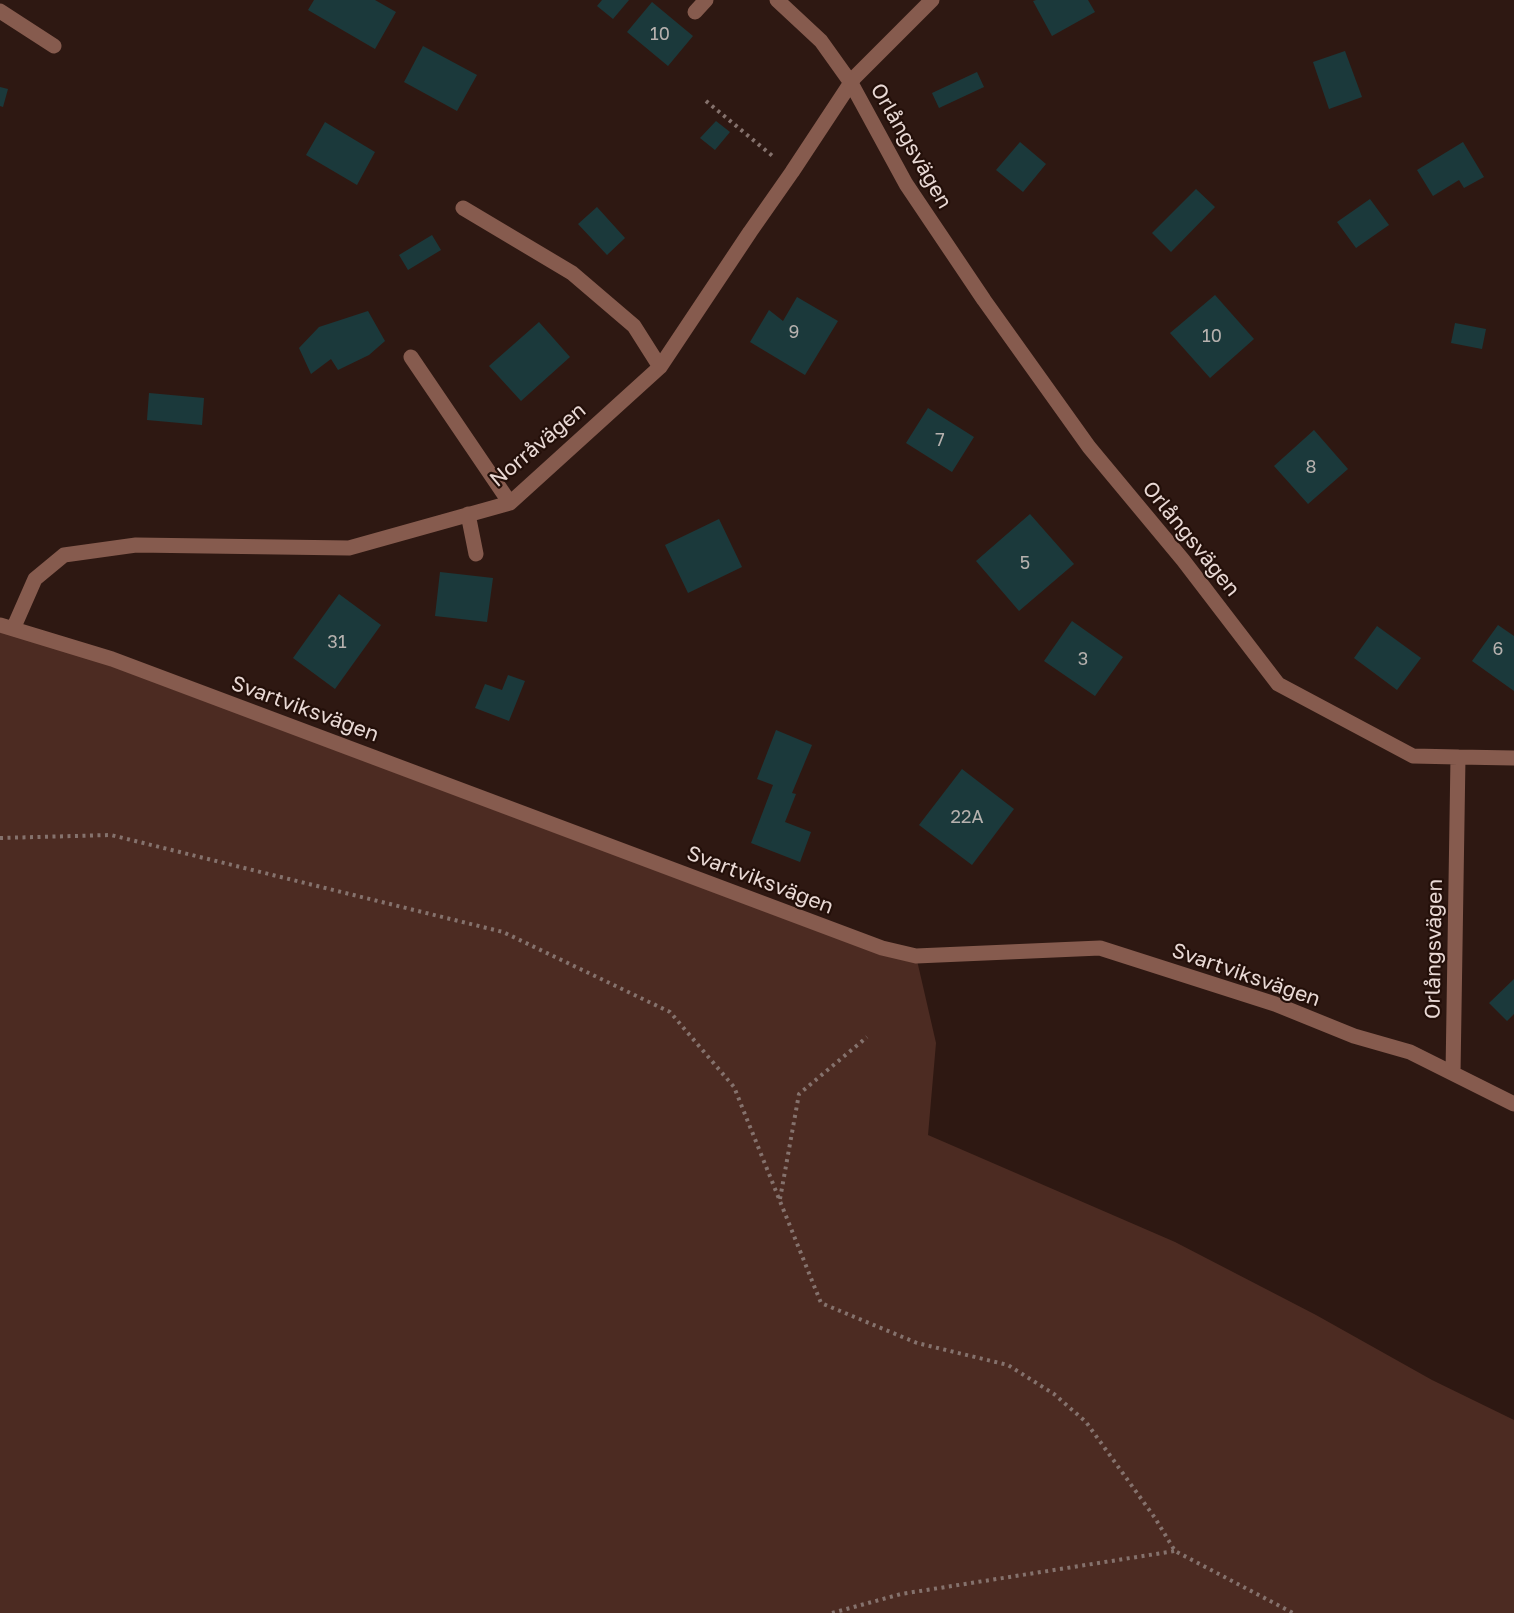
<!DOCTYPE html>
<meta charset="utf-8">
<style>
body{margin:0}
canvas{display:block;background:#2e1812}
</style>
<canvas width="1514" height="1613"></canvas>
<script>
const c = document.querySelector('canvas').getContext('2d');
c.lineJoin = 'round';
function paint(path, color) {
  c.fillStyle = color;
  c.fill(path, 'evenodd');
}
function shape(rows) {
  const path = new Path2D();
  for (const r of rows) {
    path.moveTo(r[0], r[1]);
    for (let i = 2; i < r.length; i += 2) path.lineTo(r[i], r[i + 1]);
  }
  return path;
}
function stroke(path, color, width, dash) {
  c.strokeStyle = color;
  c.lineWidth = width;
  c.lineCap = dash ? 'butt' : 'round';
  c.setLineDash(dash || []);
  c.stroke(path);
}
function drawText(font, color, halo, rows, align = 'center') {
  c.font = font + ' "Golos Text",sans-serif';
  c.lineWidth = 4.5;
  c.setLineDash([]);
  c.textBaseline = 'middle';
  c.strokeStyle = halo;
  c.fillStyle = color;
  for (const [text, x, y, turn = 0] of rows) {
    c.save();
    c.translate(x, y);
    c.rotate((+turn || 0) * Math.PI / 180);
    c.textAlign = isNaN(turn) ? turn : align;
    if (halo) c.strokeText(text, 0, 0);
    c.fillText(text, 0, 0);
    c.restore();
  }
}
const green = shape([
 [0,625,916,956,936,1043,928,1135,1175,1242,1316,1315,1432,1380,1514,1420,1514,1613,0,1613]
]);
const building = shape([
 [314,0,375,0,396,12,375,49,308,10],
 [602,0,629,0,613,19,597,6],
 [1036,0,1088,0,1095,12,1052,36,1033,1],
 [652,2,693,36,668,66,627,32],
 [423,46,477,75,457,111,404,82],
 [1345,51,1362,97,1329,109,1313,62],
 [977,72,984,87,939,108,932,93],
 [0,87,8,89,3,107,0,106],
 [716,121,730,132,715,150,700,138],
 [325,122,375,152,357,185,306,155],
 [1020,142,1046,164,1023,192,996,170],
 [1463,142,1484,177,1464,188,1459,180,1433,196,1417,170],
 [1196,189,1215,207,1171,252,1152,233],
 [1370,199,1389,225,1356,248,1337,222],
 [597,207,625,238,607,255,578,224],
 [432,235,441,250,408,270,399,255],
 [1215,295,1254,339,1210,378,1170,333],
 [797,297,838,321,805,375,750,342,769,310,783,321],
 [368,311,385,341,369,355,338,370,331,359,311,374,299,348,319,327],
 [539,322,570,357,521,401,489,366],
 [1455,323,1486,329,1482,349,1451,343],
 [149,393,204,398,202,425,147,420],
 [928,408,974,437,952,472,906,443],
 [1314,430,1348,469,1308,504,1274,466],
 [1030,514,1074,564,1019,611,976,561],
 [719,519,742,567,688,593,665,545],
 [440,572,493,578,487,622,435,616],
 [339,594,381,625,335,689,293,658],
 [1072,621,1123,657,1095,696,1044,661],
 [1498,625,1514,636,1514,691,1472,661],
 [1377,626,1421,658,1397,690,1354,658],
 [508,675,525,681,509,721,475,708,485,684,502,690],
 [776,730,812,745,792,793,796,794,785,822,811,832,800,862,751,843,773,785,757,779],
 [962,769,1014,809,972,865,919,825],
 [1514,979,1514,1014,1507,1021,1489,1003]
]);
const path = shape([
 [706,101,775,158],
 [0,838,111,835,503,932,670,1012,734,1087,821,1303,917,1343,1008,1365,1054,1394,1086,1422,1155,1518,1175,1551,1293,1613],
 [780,1199,799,1094,867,1037],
 [832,1613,901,1594,1175,1551]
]);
const minor = shape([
 [777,0,821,41,851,83,906,184,984,300,1089,447,1183,560,1278,684,1413,756,1458,757,1453,1073],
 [0,11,54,46],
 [695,12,706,0],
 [463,208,572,273,634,326,660,367],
 [411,357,510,503],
 [468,514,476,554],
 [0,625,112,659,882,948,916,956,1100,948,1275,1004,1354,1036,1410,1052,1514,1104],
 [13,629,35,579,64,555,136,545,349,548,510,503,660,367,750,232,792,172,854,78,932,0],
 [1458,757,1514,758]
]);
const numberNames = [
 ["10",660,34],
 ["9",794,332],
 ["10",1212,336],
 ["7",940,440],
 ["8",1311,467],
 ["5",1025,563],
 ["31",337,642],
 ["6",1498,649],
 ["3",1083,659],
 ["22A",967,817]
];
const streetNames = [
 ["Orlångsvägen",911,146,60],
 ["Norråvägen",538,445,-40],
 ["Orlångsvägen",1191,539,51],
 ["Svartviksvägen",305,709,20],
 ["Svartviksvägen",760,880,21],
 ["Orlångsvägen",1434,949,-89],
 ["Svartviksvägen",1246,975,19]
];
paint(green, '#4c2b22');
paint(building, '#1b393b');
stroke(path, '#85726d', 4, [3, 4.5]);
stroke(minor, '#865b4e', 15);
drawText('18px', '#b6b1ae', null, numberNames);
drawText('21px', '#e9d9d5', '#230f09', streetNames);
</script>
